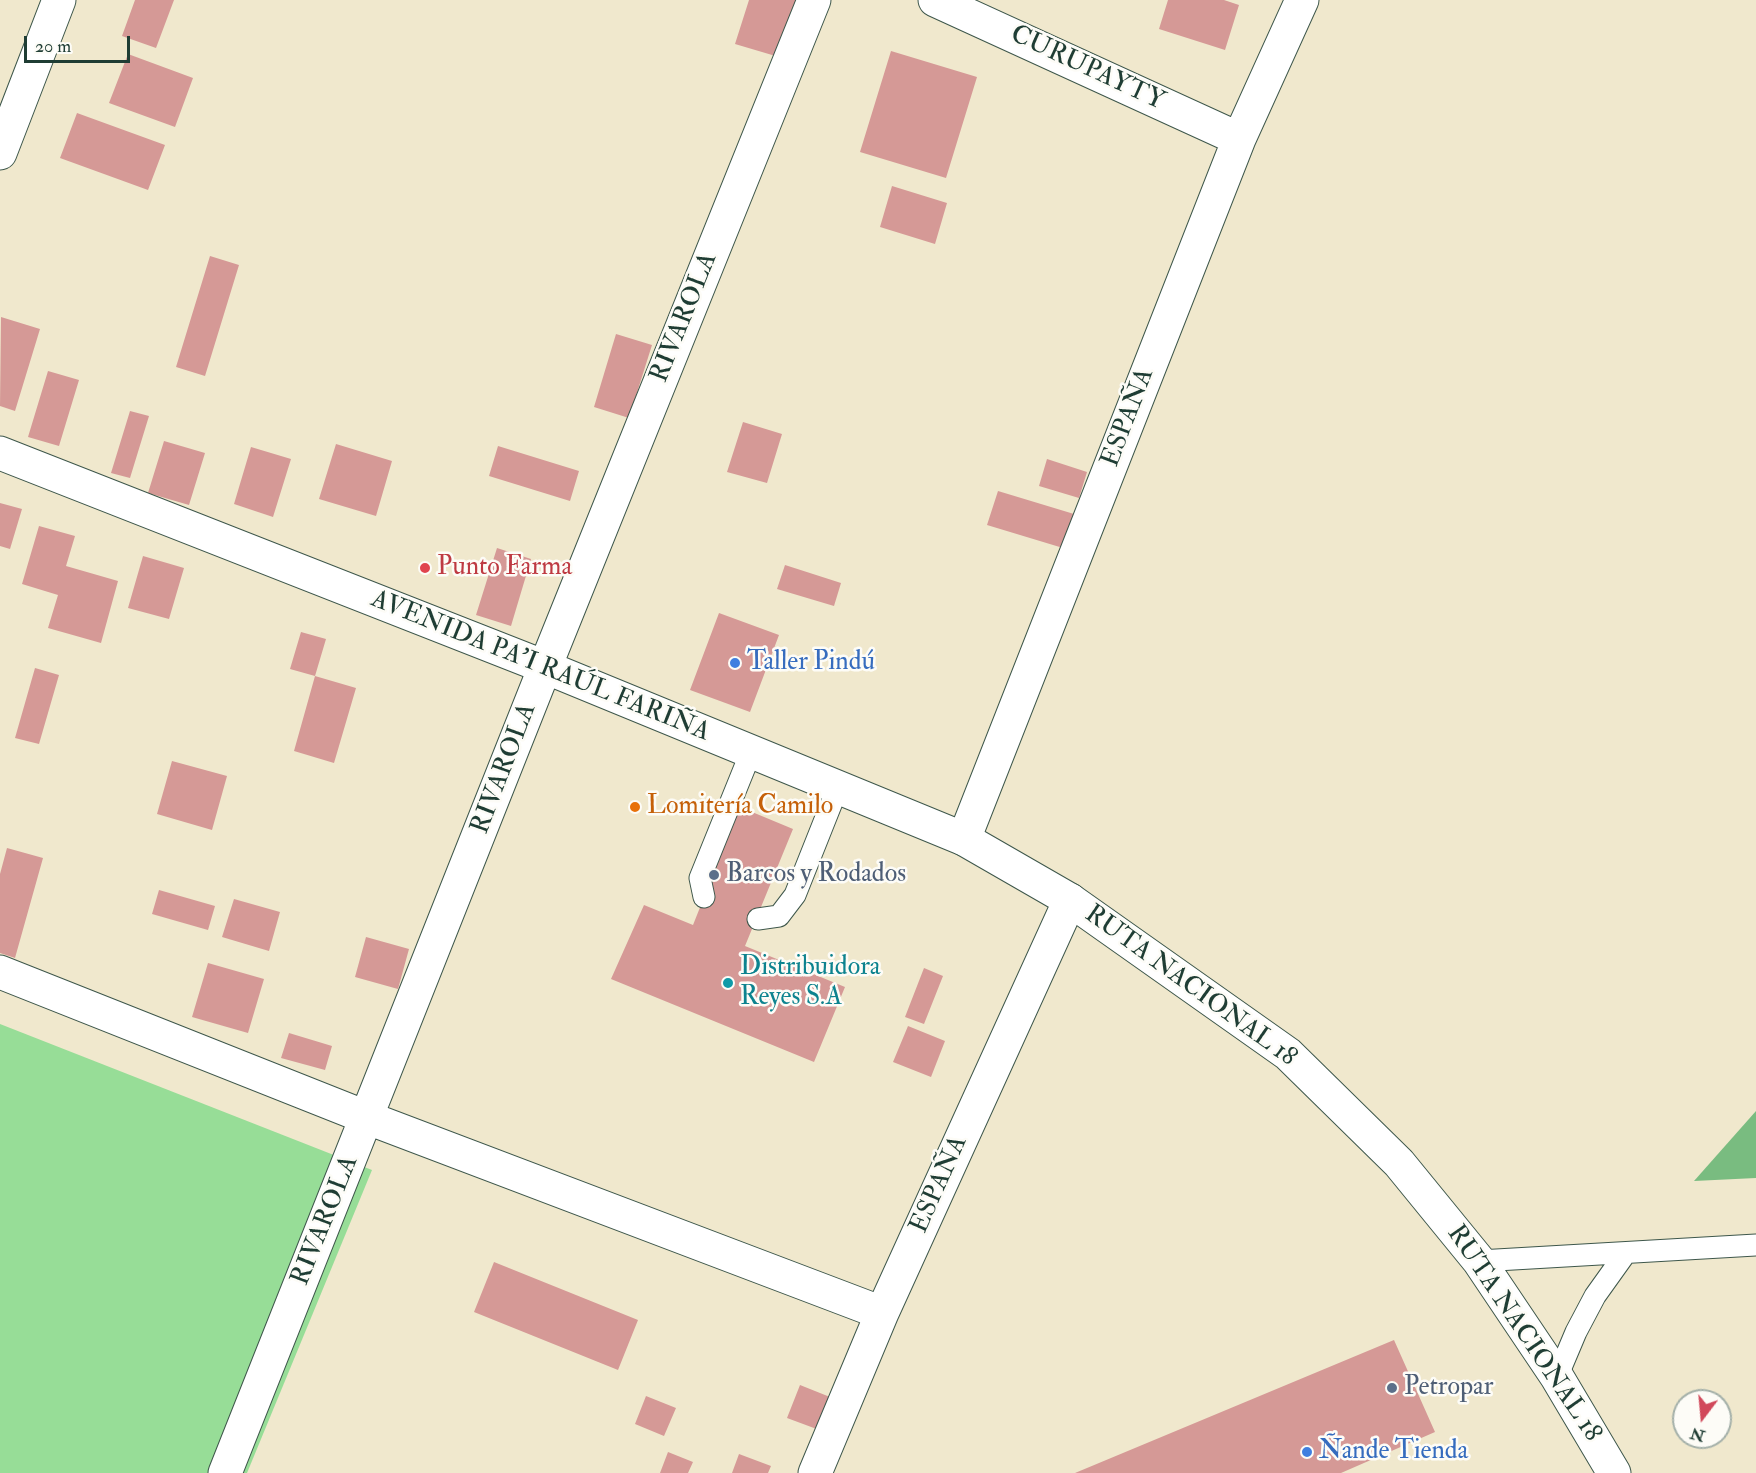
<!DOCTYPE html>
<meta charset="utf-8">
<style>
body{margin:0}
#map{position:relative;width:1756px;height:1473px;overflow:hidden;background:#f0e8cd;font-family:"IM FELL Double Pica",serif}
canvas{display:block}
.north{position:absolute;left:1672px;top:1389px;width:60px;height:60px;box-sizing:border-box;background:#fdfcf7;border:2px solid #a4b0a9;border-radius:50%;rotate:196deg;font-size:16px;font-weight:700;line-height:24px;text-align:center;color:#1f3d34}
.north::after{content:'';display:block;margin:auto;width:21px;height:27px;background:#d1495b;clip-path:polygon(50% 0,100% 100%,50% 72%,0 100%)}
.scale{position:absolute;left:24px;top:36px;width:106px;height:27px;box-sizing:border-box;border:3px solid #1f3d34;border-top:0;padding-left:8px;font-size:18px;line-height:21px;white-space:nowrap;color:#1f3d34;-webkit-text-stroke:4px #fdfcf7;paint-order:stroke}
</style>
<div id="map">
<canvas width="1756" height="1473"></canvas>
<div class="north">N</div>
<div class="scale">20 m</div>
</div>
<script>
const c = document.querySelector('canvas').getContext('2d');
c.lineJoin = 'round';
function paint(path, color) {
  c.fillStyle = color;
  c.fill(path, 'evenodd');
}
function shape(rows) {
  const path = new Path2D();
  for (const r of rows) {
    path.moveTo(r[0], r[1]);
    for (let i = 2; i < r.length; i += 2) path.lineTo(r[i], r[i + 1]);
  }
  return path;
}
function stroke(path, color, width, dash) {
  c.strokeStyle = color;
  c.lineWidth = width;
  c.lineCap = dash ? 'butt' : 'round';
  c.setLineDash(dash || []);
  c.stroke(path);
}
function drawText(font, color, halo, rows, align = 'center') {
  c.font = font + ' "IM FELL Double Pica",serif';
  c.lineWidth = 5;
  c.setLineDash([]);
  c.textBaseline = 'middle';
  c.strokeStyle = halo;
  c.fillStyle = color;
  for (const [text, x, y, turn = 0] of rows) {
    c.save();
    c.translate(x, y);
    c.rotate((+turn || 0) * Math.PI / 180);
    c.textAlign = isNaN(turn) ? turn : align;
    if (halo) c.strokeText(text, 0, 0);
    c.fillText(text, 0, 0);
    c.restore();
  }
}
const green = shape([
 [0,1024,372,1170,247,1473,0,1473]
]);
const forest = shape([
 [1756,1111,1756,1178,1694,1181]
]);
const building = shape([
 [135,0,174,0,156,48,122,36],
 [749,0,807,0,789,60,735,44],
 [1168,0,1224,0,1239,5,1225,50,1159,29],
 [891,51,977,77,946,178,860,152],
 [128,54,193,78,175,127,109,103],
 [77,113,165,145,148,190,60,158],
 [892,186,947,203,935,244,880,227],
 [210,256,239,265,205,376,176,367],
 [1,317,40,329,15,411,0,406],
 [616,334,652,345,629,418,594,407],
 [48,371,79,380,59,446,28,437],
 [130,411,149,416,130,478,111,473],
 [743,422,782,434,767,483,727,472],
 [164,441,205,453,189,505,148,493],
 [336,444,392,461,376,516,319,499],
 [498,446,579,471,570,501,489,476],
 [251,447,291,459,273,517,234,504],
 [1047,459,1087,472,1079,498,1039,486],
 [998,491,1074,514,1063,548,987,525],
 [0,503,22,509,10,549,0,546],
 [39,526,75,536,66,566,118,581,101,643,48,628,58,595,22,584],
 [497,548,531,559,511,626,476,615],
 [143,556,184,568,169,619,128,608],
 [785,565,841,583,834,606,777,589],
 [719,613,779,635,750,712,690,690],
 [301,632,326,639,315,676,290,669],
 [35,668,59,675,39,744,15,738],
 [315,676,356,688,334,763,294,751],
 [172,761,227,776,212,830,157,814],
 [740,807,793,829,745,946,845,987,814,1062,611,979,644,905,693,925],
 [7,848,43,858,15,958,0,953,0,874],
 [159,890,215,906,208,930,152,914],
 [234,899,280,912,269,951,222,937],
 [366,937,409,949,398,989,355,977],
 [208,963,264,979,248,1033,192,1017],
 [924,968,943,976,924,1024,905,1017],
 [908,1026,945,1041,931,1077,893,1062],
 [289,1033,332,1046,325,1070,281,1058],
 [494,1262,638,1320,618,1370,474,1312],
 [1394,1340,1435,1432,1341,1473,1075,1473],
 [800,1385,835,1399,822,1431,787,1418],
 [646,1396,676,1408,664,1436,635,1424],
 [668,1452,693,1462,688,1473,660,1473],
 [739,1454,771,1466,768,1473,732,1473]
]);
const service = shape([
 [704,897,700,878,751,752],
 [758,919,779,916,795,895,838,787],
 [1479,1261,1756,1245],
 [1557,1377,1576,1332,1595,1296,1625,1254]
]);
const minor = shape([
 [935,0,1239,139],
 [0,153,59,0],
 [964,839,1239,139,1302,0],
 [0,972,368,1118,882,1313],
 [225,1473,545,667,814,0],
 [815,1473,882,1313,1070,900]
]);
const trunk = shape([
 [0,453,545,667,964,839,1070,900,1288,1054,1399,1163,1479,1261,1557,1377,1614,1473]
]);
const markers = [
 [425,568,6,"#e0444e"],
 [735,663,6,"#3f7fe0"],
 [635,807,6,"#e8710a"],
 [714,875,6,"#5c6f8a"],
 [728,983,6,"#0f9aa8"],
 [1392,1388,6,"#5c6f8a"],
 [1307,1452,6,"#3f7fe0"]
];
const streetNames = [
 ["CURUPAYTY",1087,69,25],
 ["RIVAROLA",685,318,-68],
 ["ESPAÑA",1129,418,-69],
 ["AVENIDA PA'I RAÚL FARIÑA",540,667,22],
 ["RIVAROLA",505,769,-69],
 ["RUTA NACIONAL 18",1190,987,36],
 ["ESPAÑA",940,1185,-66],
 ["RIVAROLA",326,1221,-68],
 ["RUTA NACIONAL 18",1523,1334,56]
];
const healthNames = [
 ["Punto Farma",437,568]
];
const shopNames = [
 ["Taller Pindú",747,663],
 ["Ñande Tienda",1319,1452]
];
const foodNames = [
 ["Lomitería Camilo",647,807]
];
const serviceNames = [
 ["Barcos y Rodados",726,875],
 ["Petropar",1404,1388]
];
const cultureNames = [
 ["Distribuidora",740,968],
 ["Reyes S.A",740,998]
];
paint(green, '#97dd97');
paint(forest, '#79bc80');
paint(building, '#d59996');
stroke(service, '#3e574b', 23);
stroke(minor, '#3e574b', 35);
stroke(trunk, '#3e574b', 35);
stroke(service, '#fff', 21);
stroke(minor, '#fff', 33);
stroke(trunk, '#fff', 33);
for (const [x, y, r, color] of markers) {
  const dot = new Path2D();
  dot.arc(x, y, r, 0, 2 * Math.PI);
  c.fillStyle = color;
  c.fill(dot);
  stroke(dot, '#fdfcf7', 2);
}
drawText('26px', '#1f3d34', '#fdfcf7', streetNames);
drawText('26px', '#be3a42', '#fdfcf7', healthNames, 'left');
drawText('26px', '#366cbe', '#fdfcf7', shopNames, 'left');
drawText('26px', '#c56008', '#fdfcf7', foodNames, 'left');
drawText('26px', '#4e5e75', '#fdfcf7', serviceNames, 'left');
drawText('26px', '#0d838f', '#fdfcf7', cultureNames, 'left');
</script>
